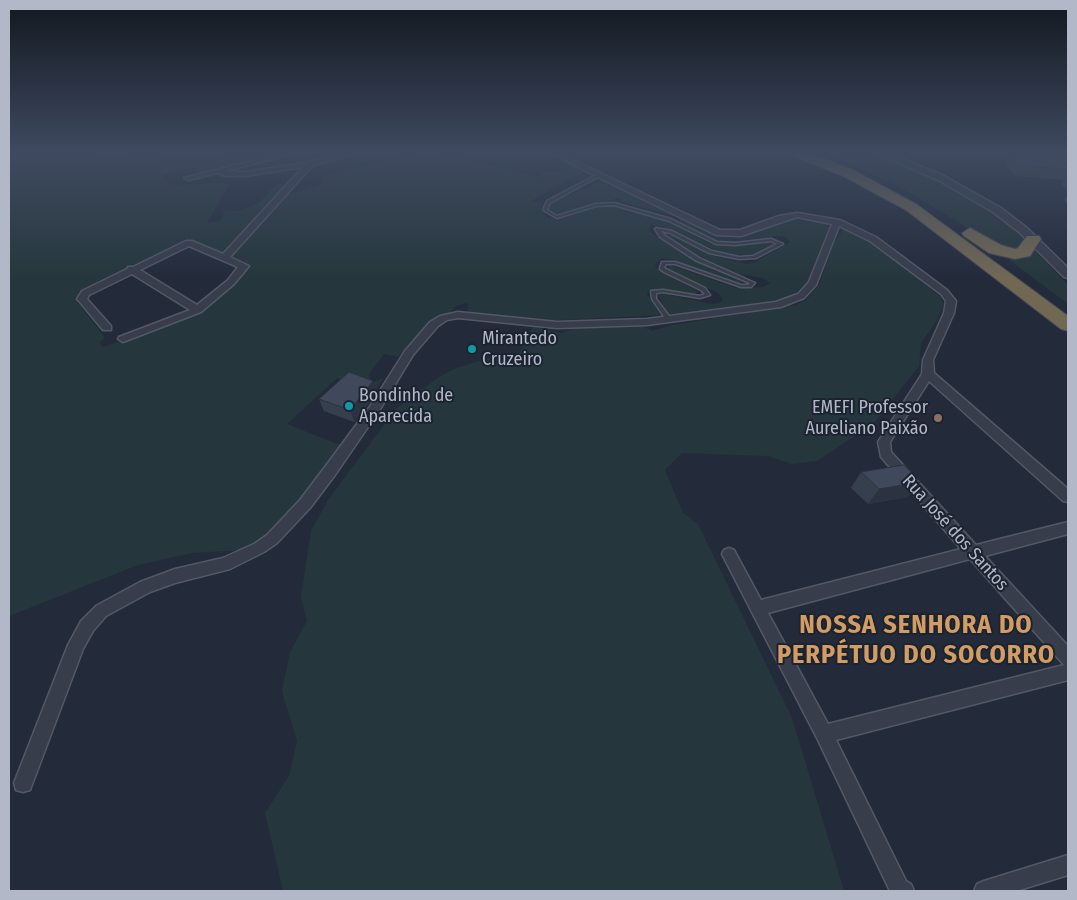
<!DOCTYPE html>
<meta charset="utf-8">
<style>
body{margin:0}
#map{position:relative;width:1077px;height:900px;overflow:hidden;background:#232b3b;font-family:"Fira Sans Condensed",sans-serif}
canvas{display:block}
.frame{position:absolute;inset:0;border:10px solid #b2b8c7;pointer-events:none}
</style>
<div id="map">
<canvas width="1077" height="900"></canvas>
<div class="frame"></div>
</div>
<script>
const c = document.querySelector('canvas').getContext('2d');
c.lineJoin = 'round';
function paint(path, color) {
  c.fillStyle = color;
  c.fill(path, 'evenodd');
}
function shape(rows) {
  const path = new Path2D();
  for (const r of rows) {
    path.moveTo(r[0], r[1]);
    for (let i = 2; i < r.length; i += 2) path.lineTo(r[i], r[i + 1]);
  }
  return path;
}
function stroke(path, color, width, dash) {
  c.strokeStyle = color;
  c.lineWidth = width;
  c.lineCap = dash ? 'butt' : 'round';
  c.setLineDash(dash || []);
  c.stroke(path);
}
function drawText(font, color, halo, rows, align = 'center') {
  c.font = font + ' "Fira Sans Condensed",sans-serif';
  c.lineWidth = 4;
  c.setLineDash([]);
  c.textBaseline = 'middle';
  c.strokeStyle = halo;
  c.fillStyle = color;
  for (const [text, x, y, turn = 0] of rows) {
    c.save();
    c.translate(x, y);
    c.rotate((+turn || 0) * Math.PI / 180);
    c.textAlign = isNaN(turn) ? turn : align;
    if (halo) c.strokeText(text, 0, 0);
    c.fillText(text, 0, 0);
    c.restore();
  }
}
const green = shape([
 [9,153,101,154,97,159,159,157,159,162,217,161,222,155,252,153,256,160,200,174,192,168,161,175,172,185,230,183,207,223,220,221,225,210,239,211,260,202,276,184,285,184,224,253,195,241,182,243,99,281,80,293,77,302,105,338,99,342,103,347,152,331,207,307,248,269,248,265,232,256,285,195,320,185,323,177,403,156,424,160,456,156,539,177,544,172,563,172,573,167,583,172,531,201,543,203,541,211,548,218,560,218,595,207,615,206,665,220,711,244,730,246,770,242,773,244,772,247,753,255,725,254,664,227,651,225,649,230,652,233,688,257,744,282,737,283,703,273,675,260,662,258,655,264,656,268,698,291,696,294,690,295,664,289,649,290,647,294,660,315,540,321,472,314,468,311,468,304,465,303,455,307,450,313,431,320,398,357,384,354,369,374,372,383,383,378,376,390,337,378,287,424,340,445,304,493,271,534,259,544,243,550,192,553,138,565,9,616],
 [827,153,872,153,938,180,994,212,1027,242,1019,249,1007,248,990,241,900,187],
 [604,180,719,236,739,235,790,218,815,219,828,223,829,227,809,280,792,297,773,303,674,317,667,312,658,295,664,294,712,304,720,303,723,299,718,293,670,270,667,268,670,265,736,288,763,287,770,283,763,278,739,274,706,261,661,231,718,257,747,264,755,262,789,243,790,241,784,236,778,236,745,242,716,241,681,223,678,217,624,203,619,198,558,215,549,208,551,203],
 [843,230,848,230,871,241,942,298,943,305,938,319,921,343,919,366,874,423,817,461,792,464,768,456,682,453,665,470,683,513,698,524,792,718,844,891,283,891,265,813,289,776,297,741,282,691,290,652,307,621,301,597,311,531,328,500,396,409,439,377,454,369,495,356,519,354,533,326,561,333,576,328,640,325,652,331,673,325,796,305,806,300,820,283,834,243],
 [1035,251,1068,285,1068,304,1003,255,1024,259]
]);
const service = shape([
 [678,153,702,153,704,154,702,155,680,154,678,153],
 [598,174,600,175,599,176,550,203,547,210,557,216,596,204,614,203,671,219,717,242,735,243,771,239,783,244,756,258,739,259,709,253,670,233,661,231,664,235,699,258,755,283,751,287,741,287,675,264,666,264,664,268,668,270,705,288,710,295,700,298,663,292,656,293,656,299,672,320,671,321,667,321,652,299,651,291,663,290,700,296,705,294,701,290,664,272,660,269,660,268,662,262,675,262,741,285,748,285,750,283,695,260,660,237,655,229,656,228,672,231,712,251,739,257,753,256,777,244,771,241,735,245,716,244,669,221,614,205,596,206,557,218,543,210,547,201,598,174]
]);
const minor = shape([
 [284,153,296,153,226,171,245,172,298,164,349,153,362,153,313,165,230,257,249,266,234,284,201,312,123,342,118,339,119,337,190,310,132,274,89,295,87,299,111,326,111,330,103,330,79,301,77,299,82,291,127,269,128,267,133,267,186,241,192,241,223,254,303,167,245,176,226,176,218,173,188,180,184,178,284,153],
 [189,246,238,267,228,280,197,305,140,270,189,246],
 [549,153,558,153,720,230,740,230,779,216,797,213,840,220,876,237,947,290,956,301,954,313,933,360,934,373,1068,489,1068,502,1063,501,929,381,890,442,891,452,976,545,1068,522,1068,534,985,556,1068,646,1068,680,836,740,906,881,911,884,914,891,890,891,818,740,722,554,724,550,729,548,734,550,761,600,961,549,881,457,878,442,922,374,923,360,944,313,946,301,941,294,870,241,839,226,816,285,804,298,781,307,647,325,557,328,458,318,447,320,438,326,413,355,379,411,335,475,310,508,277,543,264,552,230,569,175,583,150,592,106,616,93,631,83,649,30,790,23,792,16,790,14,783,68,645,81,621,96,606,140,582,175,569,223,558,254,544,267,535,300,500,325,467,371,405,405,351,430,322,440,316,458,312,557,322,647,319,776,302,798,294,809,282,832,224,797,217,741,236,716,235,549,153],
 [970,559,1064,665,828,724,768,613,970,559],
 [1014,153,1068,157,1068,161,1017,155,1014,153],
 [1068,855,1068,875,1016,891,974,891,977,884,984,881,1068,855]
]);
const tertiary = shape([
 [875,153,888,153,944,176,1001,208,1027,228,1068,268,1068,278,1064,277,1019,232,993,212,938,180,875,153]
]);
const motorway = shape([
 [791,153,810,153,853,170,916,204,1068,316,1068,331,1061,329,906,210,843,176,793,156,791,153],
 [970,228,1001,245,1015,249,1018,248,1027,236,1039,236,1041,239,1030,256,1015,259,989,253,964,236,962,233,970,228]
]);
const wall = shape([
 [483,153,535,153,516,160,484,154],
 [1011,153,1068,167,1068,173,1064,180,1015,176,1005,163],
 [1068,174,1068,191,1061,184],
 [1068,194,1068,204,1064,200],
 [376,393,354,422,324,411,319,399],
 [861,472,908,497,868,504,851,488]
]);
const shadedWall = shape([
 [515,153,535,153,516,160],
 [373,381,376,393,354,422,350,410],
 [921,482,908,497,868,504,879,489]
]);
const building = shape([
 [1011,153,1058,156,1068,167,1068,169,1022,166,1011,153],
 [349,372,373,381,350,410,319,399,349,372],
 [904,465,921,482,879,489,861,472,904,465]
]);
const markers = [
 [472,349,5,"#0f9aa8"],
 [349,406,5,"#0f9aa8"],
 [938,418,5,"#8d6e63"]
];
const poiNames = [
 ["Mirantedo",482,339],
 ["Cruzeiro",482,360],
 ["Bondinho de",359,396],
 ["Aparecida",359,417],
 ["EMEFI Professor",928,408,"right"],
 ["Aureliano Paixão",928,429,"right"]
];
const streetNames = [
 ["Rua José dos Santos",955,533,48]
];
const nearDistrictnames = [
 ["NOSSA SENHORA DO",916,626],
 ["PERPÉTUO DO SOCORRO",916,656]
];
paint(green, '#25373c');
stroke(service, '#525866', 3);
stroke(minor, '#525866', 3);
stroke(tertiary, '#525866', 3);
stroke(motorway, '#424856', 2);
paint(service, '#373d4b');
paint(minor, '#373d4b');
paint(tertiary, '#373d4b');
paint(motorway, '#716854');
paint(wall, '#363f4e');
paint(shadedWall, '#2c3340');
paint(building, '#3f495b');
stroke(building, '#2c3340', 1);
const sky = c.createLinearGradient(0, 0, 0, 279);
sky.addColorStop(0, '#131820');
sky.addColorStop(0.55, '#3f4a60');
sky.addColorStop(1, '#3f4a6000');
c.fillStyle = sky;
c.fillRect(0, 0, 1077, 279);
for (const [x, y, r, color] of markers) {
  const dot = new Path2D();
  dot.arc(x, y, r, 0, 2 * Math.PI);
  c.fillStyle = color;
  c.fill(dot);
  stroke(dot, '#1c2330', 2);
}
drawText('18px', '#b2b8c7', '#1c2330', poiNames, 'left');
drawText('18px', '#b2b8c7', '#1c2330', streetNames);
c.letterSpacing = '1px';
drawText('bold 26px', '#d29c62', '#1c2330', nearDistrictnames);
c.letterSpacing = '0px';
</script>
